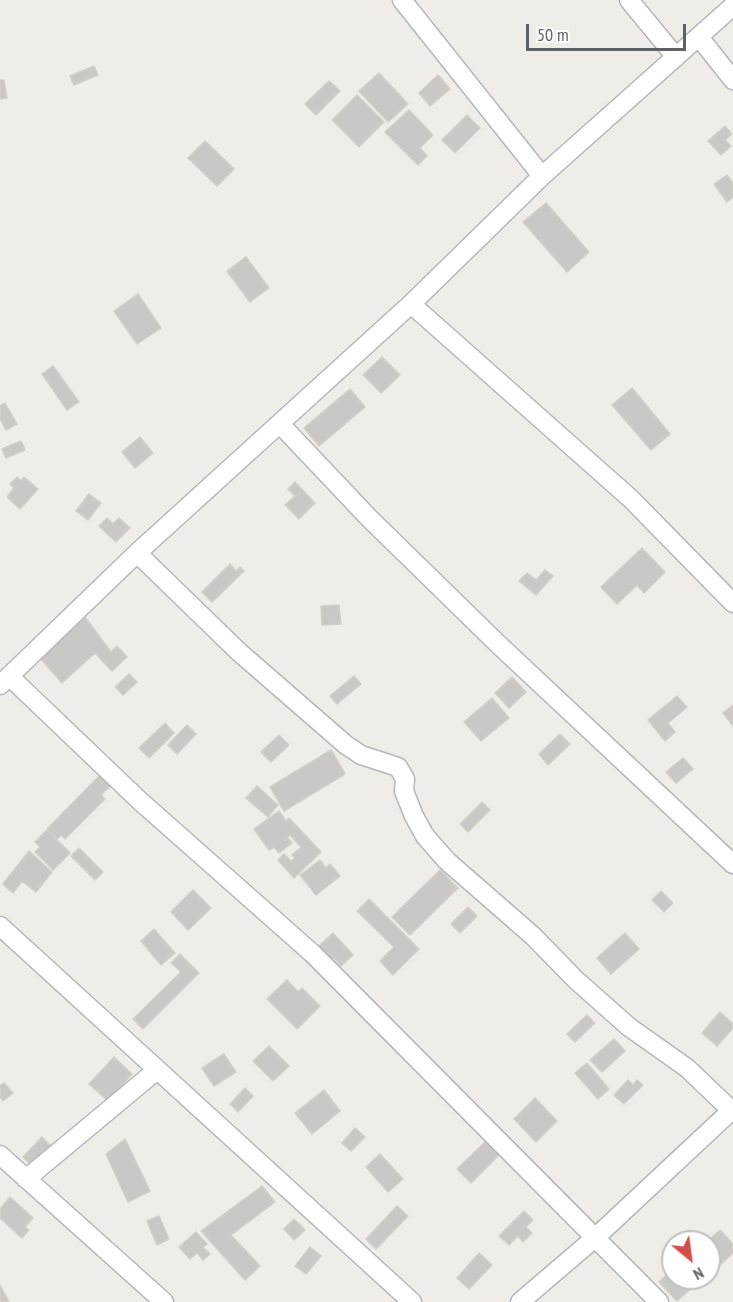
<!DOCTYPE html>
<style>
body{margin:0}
#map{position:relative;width:733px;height:1302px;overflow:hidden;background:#efede7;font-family:"PT Sans Narrow",sans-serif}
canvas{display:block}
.north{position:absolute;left:661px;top:1230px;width:60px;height:60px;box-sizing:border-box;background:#fff;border:2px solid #bfc0c1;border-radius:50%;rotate:151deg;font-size:16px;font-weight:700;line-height:24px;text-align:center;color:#5f6265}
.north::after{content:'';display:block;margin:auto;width:21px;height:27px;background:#d34f49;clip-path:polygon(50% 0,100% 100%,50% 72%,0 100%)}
.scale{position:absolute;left:526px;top:24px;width:160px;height:27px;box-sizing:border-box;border:3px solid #5f6265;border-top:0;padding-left:8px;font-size:18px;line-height:21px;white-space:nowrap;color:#5f6265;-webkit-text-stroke:4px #fff;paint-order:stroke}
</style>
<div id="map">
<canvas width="733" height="1302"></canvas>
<div class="north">N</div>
<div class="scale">50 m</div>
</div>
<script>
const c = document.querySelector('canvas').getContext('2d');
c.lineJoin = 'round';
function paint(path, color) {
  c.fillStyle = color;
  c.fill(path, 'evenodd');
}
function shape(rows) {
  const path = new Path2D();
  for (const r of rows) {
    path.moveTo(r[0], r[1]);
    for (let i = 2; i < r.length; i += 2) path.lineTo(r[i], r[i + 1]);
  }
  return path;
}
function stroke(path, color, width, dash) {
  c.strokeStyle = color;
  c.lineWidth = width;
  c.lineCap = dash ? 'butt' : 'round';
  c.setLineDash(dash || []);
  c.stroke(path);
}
const building = shape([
 [94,66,98,75,74,85,70,76,94,66],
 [379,73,408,104,388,122,359,91,379,73],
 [438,75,450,89,430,106,419,93,438,75],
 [0,80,4,80,7,98,0,99,0,80],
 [329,81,340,91,316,115,305,104,329,81],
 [357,95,384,122,359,147,332,120,357,95],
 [409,110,433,135,420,148,427,156,418,165,385,132,409,110],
 [467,115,480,128,455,153,442,140,467,115],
 [725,126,732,134,725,140,731,146,721,155,708,141,725,126],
 [205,141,234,169,217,186,188,158,205,141],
 [727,175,733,183,733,197,727,202,714,184,727,175],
 [546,203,589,252,567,272,523,222,546,203],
 [246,257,269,288,250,302,227,271,246,257],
 [138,294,161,328,137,344,114,311,138,294],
 [382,357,400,375,381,393,363,375,382,357],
 [53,366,79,402,67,410,42,374,53,366],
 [632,388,670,434,651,450,612,405,632,388],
 [350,389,365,407,319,446,304,428,350,389],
 [5,403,17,424,6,430,0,419,0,406,5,403],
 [140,437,153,453,135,468,122,452,140,437],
 [21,441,25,450,6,458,2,449,21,441],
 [17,477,21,481,24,477,38,489,20,509,7,497,14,488,10,484,17,477],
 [295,482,315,503,299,519,285,505,295,496,288,489,295,482],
 [89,494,101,503,88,520,76,511,89,494],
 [107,518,113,524,119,518,130,528,116,542,99,526,107,518],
 [642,548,665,572,644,593,637,585,617,604,601,587,642,548],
 [230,564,236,571,240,567,244,571,212,602,202,592,230,564],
 [545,570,553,576,536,595,519,581,527,573,536,580,545,570],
 [339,605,341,624,322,625,321,606,339,605],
 [85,617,111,652,117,646,127,657,112,671,95,653,62,683,40,658,85,617],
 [129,674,137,682,123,695,115,687,129,674],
 [354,676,361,684,337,704,330,696,354,676],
 [512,677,526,692,509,708,495,693,512,677],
 [677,696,687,707,668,723,675,732,665,741,648,720,677,696],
 [492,698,509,718,481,741,464,722,492,698],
 [733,705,733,726,723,713,733,705],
 [165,723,174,733,149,758,139,748,165,723],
 [187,725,196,734,177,754,168,745,187,725],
 [560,734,570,744,548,765,539,754,560,734],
 [279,735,289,745,271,762,261,752,279,735],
 [331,750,345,774,284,811,270,787,331,750],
 [683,758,693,769,676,783,666,772,683,758],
 [100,775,111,785,101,795,105,799,65,839,61,835,57,839,47,829,100,775],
 [257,786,278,805,268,817,246,798,257,786],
 [482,802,490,810,468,832,460,824,482,802],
 [279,811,286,821,289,818,321,852,294,878,278,860,284,854,291,861,295,858,292,855,301,847,290,835,287,837,292,843,279,853,274,847,269,850,254,829,279,811],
 [47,830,70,853,53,870,35,852,40,847,35,842,47,830],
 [79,848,103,872,95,880,71,856,79,848],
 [29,851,52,872,36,892,22,881,13,893,3,884,29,851],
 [320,860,326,868,330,864,340,876,316,895,300,875,320,860],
 [440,870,458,888,410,935,392,917,440,870],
 [193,890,211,908,188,930,171,912,193,890],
 [661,891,673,903,664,912,652,900,661,891],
 [369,899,419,949,393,975,380,961,394,947,357,911,369,899],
 [468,907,477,916,460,933,451,924,468,907],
 [154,929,175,953,161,965,141,941,154,929],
 [333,933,353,955,341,966,334,958,330,961,318,947,333,933],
 [625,933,639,949,611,974,597,958,625,933],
 [180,954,199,973,143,1029,133,1019,181,972,171,963,180,954],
 [287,980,298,992,302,988,320,1006,297,1029,267,999,287,980],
 [720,1012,733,1024,733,1028,717,1046,702,1033,720,1012],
 [587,1015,595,1023,575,1042,567,1034,587,1015],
 [614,1039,625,1051,602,1072,590,1060,614,1039],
 [269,1046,289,1066,273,1081,253,1061,269,1046],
 [224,1054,236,1072,214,1086,202,1068,224,1054],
 [114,1057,132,1074,108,1101,89,1084,114,1057],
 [587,1063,609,1089,598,1099,575,1073,587,1063],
 [628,1080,633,1085,637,1080,643,1085,624,1104,614,1095,628,1080],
 [4,1083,13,1093,3,1101,0,1097,0,1086,4,1083],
 [245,1088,253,1096,238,1112,230,1104,245,1088],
 [324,1090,340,1111,312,1134,295,1113,324,1090],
 [535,1098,557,1121,536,1142,514,1119,535,1098],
 [355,1128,365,1137,351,1151,342,1143,355,1128],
 [42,1137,52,1147,32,1166,23,1157,42,1137],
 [125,1139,150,1191,128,1202,106,1154,125,1139],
 [485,1142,499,1155,471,1183,457,1169,485,1142],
 [380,1154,403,1179,388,1192,366,1167,380,1154],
 [262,1186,275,1202,231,1235,260,1266,245,1280,201,1231,262,1186],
 [10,1197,33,1218,25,1227,29,1230,22,1238,0,1218,0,1209,10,1197],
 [397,1206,408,1216,376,1249,366,1239,397,1206],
 [524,1211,533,1220,526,1227,532,1233,523,1242,518,1236,509,1245,499,1236,524,1211],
 [159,1216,169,1239,157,1245,147,1221,159,1216],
 [294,1219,305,1230,294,1240,284,1229,294,1219],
 [720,1230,733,1244,733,1253,710,1274,709,1242,707,1242,720,1230],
 [196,1232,207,1244,203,1247,210,1254,203,1260,197,1253,190,1259,179,1247,196,1232],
 [310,1247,321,1256,306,1274,295,1266,310,1247],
 [479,1253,492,1265,469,1289,457,1278,479,1253],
 [673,1269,673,1278,703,1278,677,1301,659,1282,673,1269],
 [0,1285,9,1302,0,1302,0,1285]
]);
const street = shape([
 [402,0,542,176],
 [629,0,676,57],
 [699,37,733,80],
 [411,304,631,499,733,603],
 [280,424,369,518,499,645,733,864],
 [137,553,239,652,346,745,361,755,398,767,405,779,404,791,414,816,425,836,447,861,533,936,576,980,629,1027,687,1068,733,1112],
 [9,676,140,801,313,954,659,1302],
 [0,685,137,553,411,304,542,176,733,6],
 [0,926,412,1302],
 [0,1155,164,1302],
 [26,1179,157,1070],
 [520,1302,596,1237,733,1109]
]);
paint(building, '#cac8c4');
stroke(building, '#d3cec6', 1.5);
stroke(street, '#b4b7ba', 21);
stroke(street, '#fff', 18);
</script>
